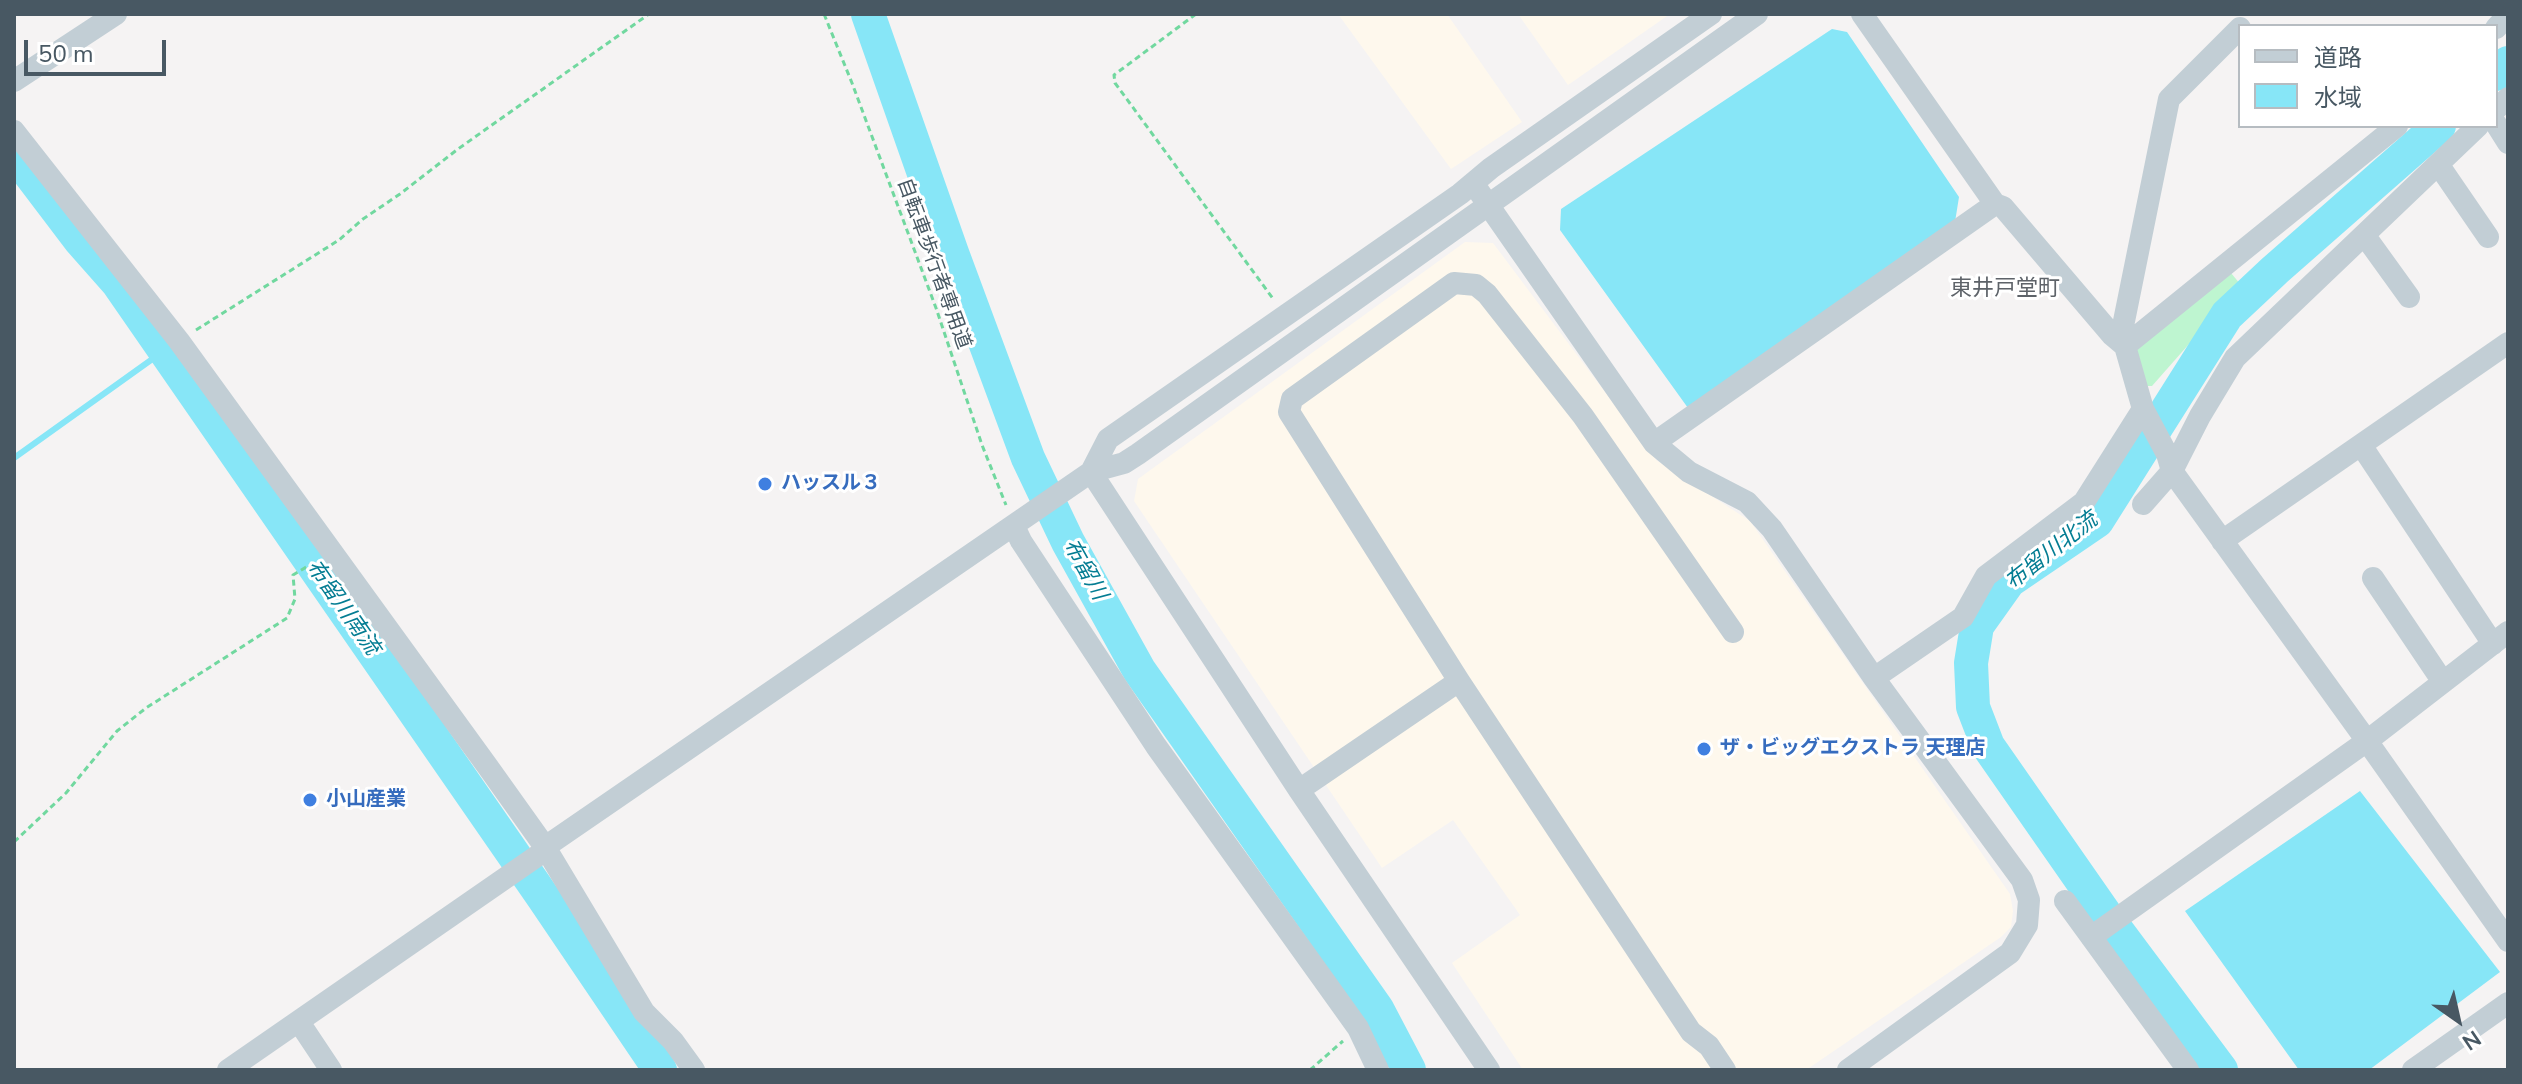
<!DOCTYPE html>
<meta charset="utf-8">
<style>
body{margin:0}
#map{position:relative;width:2522px;height:1084px;overflow:hidden;background:#f5f3f3;font-family:"Nunito Sans","Noto Sans JP",sans-serif}
canvas{display:block}
.frame{position:absolute;inset:0;border:16px solid #485863;pointer-events:none}
.legend{position:absolute;left:2238px;top:24px;width:260px;height:104px;box-sizing:border-box;background:#fff;border:2px solid #b6bcc1;margin:0;padding:10px 14px;list-style:none;font-size:24px;color:#485863}
.legend li{display:flex;align-items:center;gap:16px;height:40px}
.legend b{width:40px;border:2px solid #b6bcc1}
.north{position:absolute;left:2418px;top:980px;width:80px;height:80px;-webkit-text-stroke:6px #fff;paint-order:stroke;rotate:146deg;font-size:22px;font-weight:700;line-height:32px;text-align:center;color:#485863}
.north::after{content:'';display:block;margin:auto;width:28px;height:36px;background:#485863;clip-path:polygon(50% 0,100% 100%,50% 72%,0 100%)}
.scale{position:absolute;left:24px;top:40px;width:142px;height:36px;box-sizing:border-box;border:4px solid #485863;border-top:0;padding-left:10px;font-size:24px;line-height:28px;white-space:nowrap;color:#485863;-webkit-text-stroke:6px #fff;paint-order:stroke}
</style>
<div id="map">
<canvas width="2522" height="1084"></canvas>
<div class="frame"></div>
<ul class="legend">
<li><b style="height:10px;background:#c2ced5"></b>道路</li>
<li><b style="height:22px;background:#87e6f7"></b>水域</li>
</ul>
<div class="north">N</div>
<div class="scale">50 m</div>
</div>
<script>
const c = document.querySelector('canvas').getContext('2d');
c.lineJoin = 'round';
function paint(path, color) {
  c.fillStyle = color;
  c.fill(path, 'evenodd');
}
function shape(rows) {
  const path = new Path2D();
  for (const r of rows) {
    path.moveTo(r[0], r[1]);
    for (let i = 2; i < r.length; i += 2) path.lineTo(r[i], r[i + 1]);
  }
  return path;
}
function stroke(path, color, width, dash) {
  c.strokeStyle = color;
  c.lineWidth = width;
  c.lineCap = dash ? 'butt' : 'round';
  c.setLineDash(dash || []);
  c.stroke(path);
}
function drawText(font, color, halo, rows, align = 'center') {
  c.font = font + ' "Nunito Sans","Noto Sans JP",sans-serif';
  c.lineWidth = 6;
  c.setLineDash([]);
  c.textBaseline = 'middle';
  c.strokeStyle = halo;
  c.fillStyle = color;
  for (const [text, x, y, turn = 0] of rows) {
    c.save();
    c.translate(x, y);
    c.rotate((+turn || 0) * Math.PI / 180);
    c.textAlign = isNaN(turn) ? turn : align;
    if (halo) c.strokeText(text, 0, 0);
    c.fillText(text, 0, 0);
    c.restore();
  }
}
const commercial = shape([
 [1338,14,1447,14,1522,122,1451,169],
 [1518,14,1670,14,1568,85],
 [1465,242,1493,243,1656,460,1750,521,2010,894,2013,911,2011,927,2001,937,1806,1070,1523,1070,1452,963,1520,915,1453,820,1382,868,1134,501,1138,479]
]);
const green = shape([
 [2231,273,2241,285,2152,386,2145,386,2136,347]
]);
const water = shape([
 [1832,29,1847,32,1959,197,1955,222,1688,408,1560,230,1561,209],
 [2360,791,2500,972,2369,1070,2299,1070,2185,911]
]);
const stream = shape([
 [14,458,165,350]
]);
const river = shape([
 [868,14,952,253,1028,458,1068,542,1139,670,1377,1009,1409,1070],
 [2496,74,2508,63],
 [14,153,80,240,118,283,543,897,660,1070],
 [2221,1070,2112,924,1988,746,1973,707,1971,663,1977,626,2009,581,2097,521,2227,315,2275,270,2439,126]
]);
const path = shape([
 [824,14,852,83,936,308,982,445,1006,505],
 [1196,14,1114,75,1115,83,1274,300],
 [196,330,339,240,363,219,400,194,458,149,649,14],
 [14,842,66,793,117,731,146,708,287,618,295,599,293,575,313,563],
 [1310,1070,1343,1041]
]);
const minor = shape([
 [1862,14,1995,204,2003,207,2112,335,2125,346],
 [2240,28,2169,99,2123,326,2125,346,2143,409,2167,454,2172,471,2367,741,2508,941],
 [2496,28,2508,15],
 [14,81,116,14],
 [2496,109,2508,98],
 [2496,124,2508,143],
 [14,131,179,341,488,767,545,847,644,1012,673,1041,694,1070],
 [2438,164,2488,237],
 [1473,183,1654,443,1689,472,1747,502,1772,529,1874,678,2022,880,2029,900,2027,925,2010,953,1848,1070],
 [2365,236,2409,297],
 [2125,346,2397,126],
 [1654,443,1995,204],
 [2361,445,2493,644],
 [1091,472,1108,439,1460,194,1491,168,1711,14],
 [1091,472,1299,790,1489,1070],
 [2143,504,2172,471,2200,416,2235,358,2478,126],
 [1014,526,1021,541,1156,746,1358,1028,1378,1070],
 [2222,541,2508,343],
 [2373,578,2443,682],
 [1874,678,1963,617,1986,576,2084,502,2143,409],
 [1299,790,1459,681],
 [2065,901,2188,1070],
 [2091,937,2367,741,2508,632],
 [299,1022,331,1070],
 [228,1070,540,854,545,847,1091,472,1124,463,1138,454,1757,14],
 [1725,1070,1709,1046,1691,1032,1459,681,1289,412,1292,399,1454,283,1476,285,1487,294,1583,416,1733,632],
 [2413,1070,2508,1003]
]);
const markers = [
 [765,484,8,"#3f7fe0"],
 [1704,749,8,"#3f7fe0"],
 [310,800,8,"#3f7fe0"]
];
const streetNames = [
 ["自転車歩行者専用道",933,264,70]
];
const shopNames = [
 ["ハッスル３",781,484],
 ["ザ・ビッグエクストラ 天理店",1720,749],
 ["小山産業",326,800]
];
const neighbourhoodNames = [
 ["東井戸堂町",2005,290]
];
const waterNames = [
 ["布留川北流",2052,552,-38],
 ["布留川",1084,570,61],
 ["布留川南流",342,608,55]
];
paint(commercial, '#fef8ed');
paint(green, '#bef5d0');
paint(water, '#87e6f7');
stroke(stream, '#87e6f7', 6);
stroke(river, '#87e6f7', 34);
stroke(path, '#71d89f', 3, [6, 4]);
stroke(minor, '#c2ced5', 22);
for (const [x, y, r, color] of markers) {
  const dot = new Path2D();
  dot.arc(x, y, r, 0, 2 * Math.PI);
  c.fillStyle = color;
  c.fill(dot);
  stroke(dot, '#fff', 3);
}
drawText('20px', '#485863', '#fff', streetNames);
drawText('bold 20px', '#366cbe', '#fff', shopNames, 'left');
drawText('22px', '#5e6369', '#fff', neighbourhoodNames);
drawText('italic 22px', '#047d93', '#fff', waterNames);
</script>
